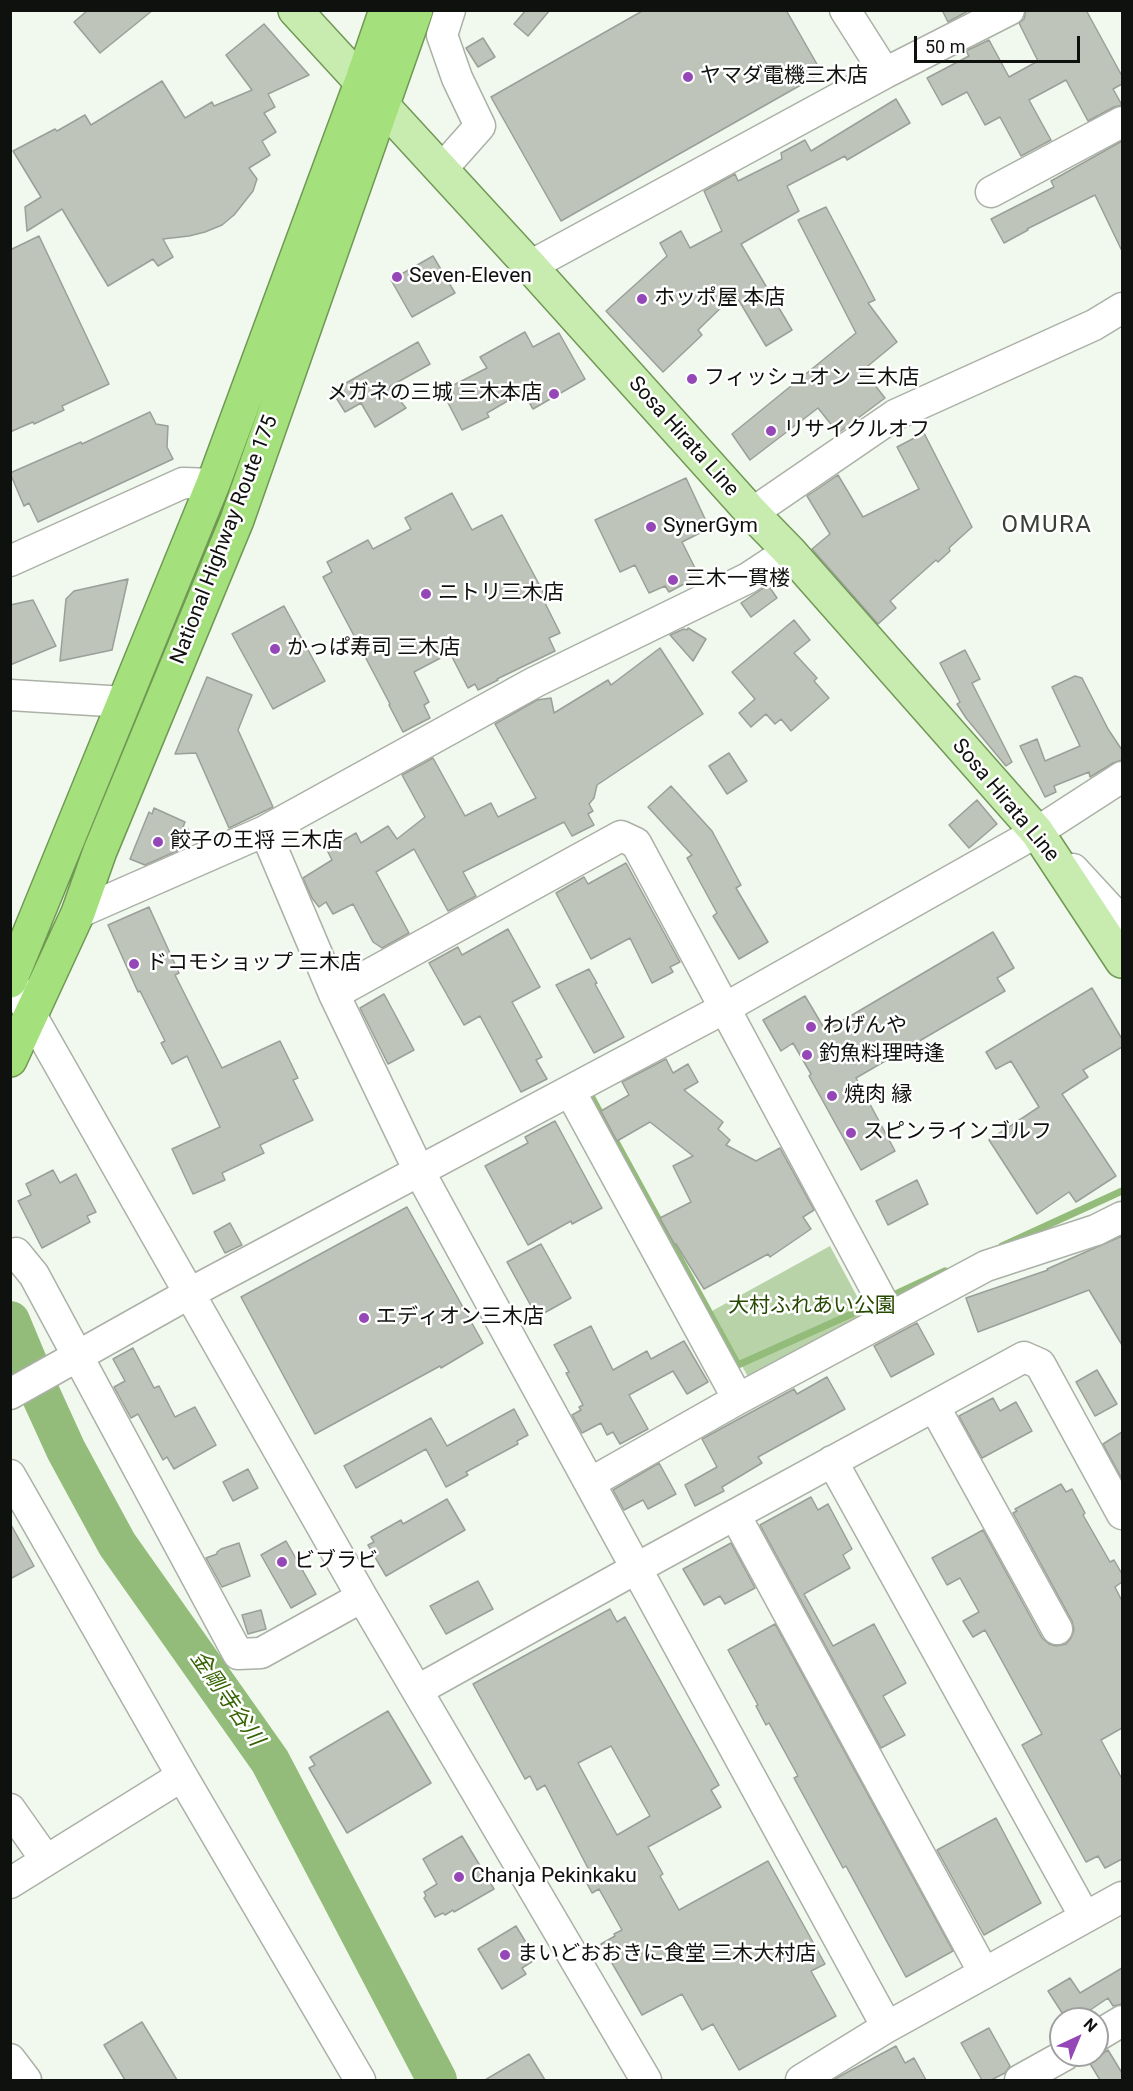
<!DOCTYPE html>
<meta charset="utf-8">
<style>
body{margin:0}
#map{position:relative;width:1133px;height:2091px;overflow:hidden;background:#f1f8ed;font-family:Roboto,sans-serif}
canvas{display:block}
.frame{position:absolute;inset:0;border:12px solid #0f110e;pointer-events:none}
.north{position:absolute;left:1049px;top:2007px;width:60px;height:60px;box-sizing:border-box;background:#fff;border:2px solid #9fa09f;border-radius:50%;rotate:44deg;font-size:16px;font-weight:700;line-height:24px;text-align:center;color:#0f110e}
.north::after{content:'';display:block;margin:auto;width:21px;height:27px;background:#9547b8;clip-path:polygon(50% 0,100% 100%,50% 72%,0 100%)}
.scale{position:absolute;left:914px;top:36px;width:166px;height:27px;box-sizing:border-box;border:3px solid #0f110e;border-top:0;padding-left:8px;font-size:18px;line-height:21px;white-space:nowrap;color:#0f110e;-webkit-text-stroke:4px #fff;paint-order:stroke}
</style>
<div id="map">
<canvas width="1133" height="2091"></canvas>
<div class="frame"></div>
<div class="north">N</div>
<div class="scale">50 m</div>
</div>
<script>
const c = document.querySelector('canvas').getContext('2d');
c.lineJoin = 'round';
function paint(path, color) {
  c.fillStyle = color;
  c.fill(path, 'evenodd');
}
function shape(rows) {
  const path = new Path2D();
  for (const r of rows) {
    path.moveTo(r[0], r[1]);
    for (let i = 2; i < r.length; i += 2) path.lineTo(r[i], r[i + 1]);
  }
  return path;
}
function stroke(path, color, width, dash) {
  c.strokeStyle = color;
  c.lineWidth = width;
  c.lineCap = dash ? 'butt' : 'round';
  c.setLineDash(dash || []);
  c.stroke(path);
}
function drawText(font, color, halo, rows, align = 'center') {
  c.font = font + ' Roboto,"Noto Sans JP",sans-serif';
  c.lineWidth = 5;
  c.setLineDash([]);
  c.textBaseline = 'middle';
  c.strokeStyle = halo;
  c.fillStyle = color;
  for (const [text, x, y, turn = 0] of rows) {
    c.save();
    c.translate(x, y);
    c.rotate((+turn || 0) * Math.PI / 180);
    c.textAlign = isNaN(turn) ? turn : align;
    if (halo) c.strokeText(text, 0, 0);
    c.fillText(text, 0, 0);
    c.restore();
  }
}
const green = shape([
 [830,1246,866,1313,864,1329,754,1388,712,1311]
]);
const stream = shape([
 [585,1099,591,1096,738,1365,874,1304],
 [1002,1246,1122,1191],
 [887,1298,945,1271]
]);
const river = shape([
 [10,1321,40,1393,66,1450,117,1544,270,1761,437,2080]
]);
const building = shape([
 [88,10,153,10,100,53,74,22,88,10],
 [526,10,550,10,528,36,514,24,526,10],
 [644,10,786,10,822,73,561,221,491,97,644,10],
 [942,10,970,10,948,22,942,10],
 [1026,10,1086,10,1122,76,1122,84,1113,89,1122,105,1114,107,1088,121,1066,80,1029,100,1051,140,1021,156,1000,117,985,125,967,92,942,105,927,78,969,56,966,51,989,40,1009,77,1038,61,1019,23,1024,19,1026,10],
 [264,24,309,75,268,94,275,107,264,113,276,132,262,141,270,155,249,168,257,179,253,191,234,215,222,225,205,232,189,236,163,239,173,257,158,266,153,259,108,286,62,209,27,231,25,207,41,197,13,151,55,129,57,131,85,115,91,125,162,81,185,118,212,102,214,106,252,90,226,55,264,24],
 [483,38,495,57,478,67,466,48,483,38],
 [896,99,910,123,847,160,845,156,787,186,799,211,741,244,792,330,766,346,735,294,698,330,702,335,663,372,606,311,667,256,660,243,681,231,690,248,722,231,704,191,735,174,738,181,782,159,781,153,805,140,811,151,896,99],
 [1122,141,1122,251,1095,195,1027,229,1028,230,1004,243,991,219,1054,187,1051,181,1122,141],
 [826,207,875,300,868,303,897,342,863,370,885,398,838,433,818,408,750,460,732,434,856,333,798,220,826,207],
 [39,236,109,384,62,406,64,410,34,424,33,422,10,432,10,250,39,236],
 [433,256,455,293,412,317,391,280,433,256],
 [525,332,533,347,559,333,585,379,533,409,523,392,487,413,489,417,462,430,442,391,487,368,480,357,525,332],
 [418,342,430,364,389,387,406,408,375,427,361,403,345,412,332,391,418,342],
 [150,412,156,424,168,426,167,447,173,459,38,522,29,503,24,506,10,473,81,442,82,444,150,412],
 [924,433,972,527,949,548,950,551,938,562,936,560,890,601,896,608,878,624,812,549,830,534,807,496,838,475,863,517,919,489,897,447,924,433],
 [686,478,706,521,700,533,682,542,699,576,669,592,665,586,649,593,635,565,620,572,595,520,686,478],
 [452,493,472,530,502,515,548,601,545,603,560,633,549,638,555,651,497,679,498,680,478,690,475,684,468,688,450,653,414,672,429,702,424,705,430,718,403,732,389,705,390,704,323,577,332,572,327,562,368,540,373,549,411,529,405,518,452,493],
 [128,579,112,650,60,661,66,599,74,591,128,579],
 [768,585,777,598,751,617,741,603,768,585],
 [33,600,56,646,10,665,10,605,33,600],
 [284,606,325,681,273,709,232,634,284,606],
 [794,620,810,640,794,653,817,678,814,681,829,698,791,731,781,719,775,724,766,714,751,727,739,713,755,699,732,672,794,620],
 [688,628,706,639,693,661,670,635,684,629,687,630,688,628],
 [660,648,703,714,597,785,594,798,589,804,593,811,588,814,594,825,572,836,564,822,463,872,476,896,448,911,414,849,376,872,409,933,382,948,373,942,353,904,333,914,326,902,319,907,312,898,303,878,332,860,327,850,356,833,361,843,388,826,397,839,425,817,402,775,433,758,465,816,491,803,498,817,536,798,495,724,537,700,551,698,554,713,608,680,611,685,660,648],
 [965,650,980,679,972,683,1012,762,1006,766,966,718,957,704,960,702,940,663,965,650],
 [1075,676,1082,678,1108,729,1122,750,1122,760,1113,763,1090,777,1089,772,1054,786,1056,792,1045,797,1020,746,1037,739,1045,761,1080,746,1052,687,1075,676],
 [207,677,252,695,238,730,273,807,229,828,196,753,175,754,207,677],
 [729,753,747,781,727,794,709,766,729,753],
 [671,786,712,831,741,885,736,888,768,942,739,959,713,916,717,913,687,858,692,855,648,807,671,786],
 [977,800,997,824,969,848,949,825,977,800],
 [154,808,185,822,183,827,188,829,179,850,145,865,130,859,149,812,152,814,154,808],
 [626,863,680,962,670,967,673,972,652,983,630,938,591,959,556,893,584,877,588,884,626,863],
 [149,907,179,973,175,975,222,1068,280,1041,298,1078,293,1080,313,1120,260,1145,264,1153,222,1173,225,1180,193,1194,172,1149,220,1127,187,1056,172,1064,161,1043,165,1041,140,991,138,992,108,925,149,907],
 [508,929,540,987,512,1002,542,1057,536,1060,547,1079,521,1092,480,1016,464,1025,429,963,458,947,462,955,508,929],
 [993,932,1014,968,997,978,1005,991,856,1078,895,1151,861,1170,809,1076,811,1074,793,1043,781,1051,763,1020,805,996,824,1028,828,1025,830,1028,993,932],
 [589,969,597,983,595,984,624,1037,594,1053,556,985,589,969],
 [1092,988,1122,1039,1122,1047,1083,1070,1088,1077,1062,1094,1116,1176,1076,1202,1069,1192,1037,1214,989,1140,1039,1107,1011,1061,996,1069,986,1052,1092,988],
 [384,994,414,1050,388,1064,360,1008,384,994],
 [666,1059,673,1073,688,1064,698,1082,684,1090,723,1122,718,1129,730,1140,726,1145,756,1161,780,1148,814,1210,803,1217,811,1229,770,1257,768,1254,704,1289,676,1244,675,1245,660,1218,691,1202,673,1166,693,1156,650,1122,617,1141,601,1111,629,1095,622,1082,666,1059],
 [555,1121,602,1208,572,1224,571,1221,528,1245,485,1166,528,1143,525,1137,555,1121],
 [53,1170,60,1183,76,1174,96,1212,87,1216,90,1222,42,1248,18,1201,31,1195,26,1184,53,1170],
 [917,1180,928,1204,888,1225,876,1201,917,1180],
 [407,1207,483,1343,441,1368,440,1366,315,1434,241,1297,407,1207],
 [230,1223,242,1245,225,1253,214,1232,230,1223],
 [1122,1236,1122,1345,1089,1290,978,1332,966,1298,1048,1270,1047,1269,1122,1236],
 [541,1244,571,1298,537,1317,507,1262,541,1244],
 [917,1323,934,1354,891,1377,874,1346,917,1323],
 [591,1326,613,1370,647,1351,651,1359,684,1341,708,1382,687,1394,673,1371,629,1395,648,1429,620,1444,613,1432,607,1435,601,1423,582,1433,572,1415,581,1410,579,1407,583,1405,566,1373,569,1372,554,1345,591,1326],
 [133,1348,154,1388,159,1386,175,1417,195,1407,216,1445,174,1469,167,1457,163,1460,138,1414,131,1418,114,1387,125,1381,113,1359,133,1348],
 [1097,1370,1117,1404,1095,1416,1076,1382,1097,1370],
 [827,1377,845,1409,758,1457,762,1463,722,1487,724,1491,695,1506,685,1485,717,1467,702,1439,794,1389,797,1394,827,1377],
 [993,1398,1000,1411,1016,1402,1032,1431,982,1458,959,1416,993,1398],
 [514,1409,528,1435,517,1441,518,1444,466,1472,468,1475,446,1487,426,1449,356,1488,344,1466,431,1418,447,1446,514,1409],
 [1122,1432,1122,1479,1103,1444,1122,1432],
 [659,1463,676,1494,648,1509,643,1500,624,1510,613,1490,659,1463],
 [248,1469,258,1488,233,1501,223,1482,248,1469],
 [1061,1484,1066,1492,1072,1489,1085,1513,1083,1515,1110,1562,1114,1560,1122,1574,1122,1582,1115,1587,1122,1601,1122,1728,1101,1740,1122,1779,1122,1859,1105,1868,1098,1856,1086,1862,1022,1745,1042,1734,985,1630,973,1637,963,1621,979,1612,960,1578,947,1585,932,1558,983,1530,1042,1638,1049,1644,1056,1646,1066,1644,1071,1638,1074,1630,1072,1621,1013,1513,1017,1511,1015,1509,1061,1484],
 [811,1497,818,1510,828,1504,852,1549,843,1555,850,1568,804,1594,833,1646,874,1624,906,1683,883,1696,905,1735,881,1748,760,1525,811,1497],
 [447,1499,465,1530,386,1576,368,1545,374,1542,371,1537,401,1520,403,1524,447,1499],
 [10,1523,34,1566,10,1579,10,1523],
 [286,1541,316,1594,291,1608,261,1555,286,1541],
 [239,1543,250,1576,222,1587,206,1558,217,1554,217,1552,221,1549,239,1543],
 [731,1543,755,1588,725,1604,720,1596,704,1605,683,1569,731,1543],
 [478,1581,493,1609,446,1634,430,1606,478,1581],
 [610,1609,617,1622,625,1617,719,1785,711,1790,721,1807,648,1847,663,1874,660,1876,679,1910,768,1861,825,1964,811,1971,836,2016,739,2070,713,2024,702,2030,682,1994,642,2015,601,1944,615,1936,614,1934,622,1930,599,1889,592,1893,584,1878,591,1874,545,1785,537,1790,530,1776,525,1779,473,1684,610,1609],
 [611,1746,650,1816,617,1835,578,1763,611,1746],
 [261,1610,266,1629,248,1634,242,1615,261,1610],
 [775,1624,953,1951,906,1977,846,1866,843,1868,794,1778,798,1776,769,1723,766,1725,756,1706,758,1705,728,1650,775,1624],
 [388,1711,431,1783,347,1833,309,1768,315,1765,310,1757,388,1711],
 [996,1818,1041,1903,984,1935,937,1850,996,1818],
 [462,1836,494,1889,454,1912,453,1910,445,1915,443,1913,435,1917,424,1898,426,1896,424,1892,437,1884,423,1859,462,1836],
 [516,1926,536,1959,522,1968,526,1974,502,1989,478,1949,516,1926],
 [1122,1968,1122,2004,1113,2006,1108,1998,1077,2019,1066,2019,1048,1991,1070,1978,1080,1993,1122,1968],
 [142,2022,177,2080,125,2080,104,2045,142,2022],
 [989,2028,1010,2066,1005,2073,991,2080,982,2080,961,2043,989,2028],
 [896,2046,905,2063,914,2058,926,2080,833,2080,896,2046],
 [1108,2050,1122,2073,1122,2080,1100,2080,1089,2062,1108,2050],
 [529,2054,545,2080,485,2080,529,2054]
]);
const minor = shape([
 [845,10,885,73],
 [441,170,480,126,457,78,442,35,450,10],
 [991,192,1122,122],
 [530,266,885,73,1009,10],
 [752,513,895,415,1094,325,1122,308],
 [10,561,183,483,213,484],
 [10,695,125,702],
 [265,831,334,994,419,1171,887,2027],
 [1073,869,1122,922],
 [78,913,265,831,535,682,748,578,789,551],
 [10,978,362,1597,646,2080],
 [334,994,621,836,636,843,890,1316],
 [570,1091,738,1399],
 [16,1253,34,1275,238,1654,261,1653,362,1597],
 [10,1394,190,1293,725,1008,1037,832,1122,777],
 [934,1406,1057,1629],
 [832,1461,1085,1917],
 [10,1475,182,1776,360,2080],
 [590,1483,738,1399,986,1266,1096,1230,1122,1217],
 [735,1515,984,1973],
 [418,1690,637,1568,1024,1357,1040,1364,1122,1514],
 [10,1809,46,1860],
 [10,1883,182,1776],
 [1097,2036,1122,2021],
 [10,2059,26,2080],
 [801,2080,887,2027,1122,1897],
 [1020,2080,1065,2055]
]);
const major = shape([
 [295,10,530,266,752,513,789,551,1037,832,1122,961]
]);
const highway = shape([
 [10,981,213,484,361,83,386,10],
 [10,1060,78,913,100,851,237,520,416,10]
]);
const markers = [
 [688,77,6,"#9547b8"],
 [397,277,6,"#9547b8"],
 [642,299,6,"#9547b8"],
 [692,379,6,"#9547b8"],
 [554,394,6,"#9547b8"],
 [771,431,6,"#9547b8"],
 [651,527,6,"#9547b8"],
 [673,580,6,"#9547b8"],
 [426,594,6,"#9547b8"],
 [275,649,6,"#9547b8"],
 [158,842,6,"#9547b8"],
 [134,964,6,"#9547b8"],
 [811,1027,6,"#9547b8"],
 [807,1055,6,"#9547b8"],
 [832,1096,6,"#9547b8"],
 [851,1133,6,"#9547b8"],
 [364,1318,6,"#9547b8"],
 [282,1562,6,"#9547b8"],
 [459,1877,6,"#9547b8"],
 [505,1955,6,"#9547b8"]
];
const poiNames = [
 ["ヤマダ電機三木店",700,77],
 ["Seven-Eleven",409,277],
 ["ホッポ屋 本店",654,299],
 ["フィッシュオン 三木店",704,379],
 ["メガネの三城 三木本店",542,394,"right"],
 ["リサイクルオフ",783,431],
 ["SynerGym",663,527],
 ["三木一貫楼",685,580],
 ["ニトリ三木店",438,594],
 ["かっぱ寿司 三木店",287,649],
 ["餃子の王将 三木店",170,842],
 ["ドコモショップ 三木店",146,964],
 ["わげんや",823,1027],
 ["釣魚料理時逢",819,1055],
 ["焼肉 縁",844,1096],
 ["スピンラインゴルフ",863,1133],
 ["エディオン三木店",376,1318],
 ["ビブラビ",294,1562],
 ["Chanja Pekinkaku",471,1877],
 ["まいどおおきに食堂 三木大村店",517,1955]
];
const streetNames = [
 ["Sosa Hirata Line",683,437,48],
 ["National Highway Route 175",225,540,-69],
 ["Sosa Hirata Line",1005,801,50]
];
const parkNames = [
 ["大村ふれあい公園",812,1307]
];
const waterNames = [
 ["金剛寺谷川",226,1699,55]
];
const quarterNames = [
 ["OMURA",1047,526]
];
paint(green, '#b8d3a8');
stroke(stream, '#93bb7a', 7);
stroke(river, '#93bb7a', 40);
paint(building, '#bec4ba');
stroke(building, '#9aa097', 1.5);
stroke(minor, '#abb1a7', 33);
stroke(major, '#709855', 36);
stroke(highway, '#709855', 36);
stroke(minor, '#fff', 30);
stroke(major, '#c8ecb0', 33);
stroke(highway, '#a4e07b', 33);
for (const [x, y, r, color] of markers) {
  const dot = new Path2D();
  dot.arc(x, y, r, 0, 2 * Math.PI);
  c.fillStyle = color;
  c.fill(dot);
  stroke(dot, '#fff', 2);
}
drawText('21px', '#0f110e', '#fff', poiNames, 'left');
drawText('21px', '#0f110e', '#fff', streetNames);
drawText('21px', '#264901', '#fff', parkNames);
drawText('italic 22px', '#346300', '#fff', waterNames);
c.letterSpacing = '1.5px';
drawText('24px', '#3b4038', '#fff', quarterNames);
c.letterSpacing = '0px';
</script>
